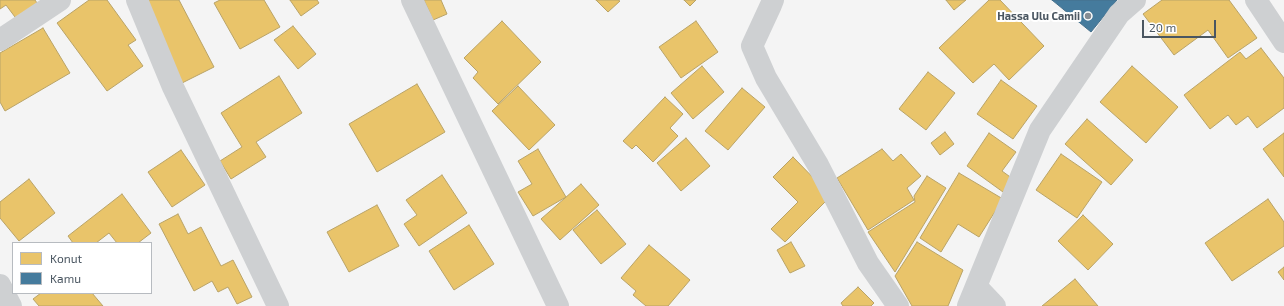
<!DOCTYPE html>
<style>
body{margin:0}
#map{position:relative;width:1284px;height:306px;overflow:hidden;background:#f4f4f4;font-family:"Exo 2",sans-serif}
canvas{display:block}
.legend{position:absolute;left:12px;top:242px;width:140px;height:52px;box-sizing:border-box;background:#fff;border:1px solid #b7bbc0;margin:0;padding:5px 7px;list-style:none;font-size:12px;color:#4a5661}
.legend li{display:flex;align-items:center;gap:8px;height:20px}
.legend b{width:20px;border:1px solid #b7bbc0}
.scale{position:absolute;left:1142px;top:20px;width:74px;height:18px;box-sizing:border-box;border:2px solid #4a5661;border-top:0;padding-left:5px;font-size:12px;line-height:14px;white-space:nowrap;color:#4a5661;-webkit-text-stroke:3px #fff;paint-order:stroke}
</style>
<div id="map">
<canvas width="1284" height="306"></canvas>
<ul class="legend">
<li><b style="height:11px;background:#e9c46a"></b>Konut</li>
<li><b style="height:11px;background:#457b9d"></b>Kamu</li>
</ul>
<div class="scale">20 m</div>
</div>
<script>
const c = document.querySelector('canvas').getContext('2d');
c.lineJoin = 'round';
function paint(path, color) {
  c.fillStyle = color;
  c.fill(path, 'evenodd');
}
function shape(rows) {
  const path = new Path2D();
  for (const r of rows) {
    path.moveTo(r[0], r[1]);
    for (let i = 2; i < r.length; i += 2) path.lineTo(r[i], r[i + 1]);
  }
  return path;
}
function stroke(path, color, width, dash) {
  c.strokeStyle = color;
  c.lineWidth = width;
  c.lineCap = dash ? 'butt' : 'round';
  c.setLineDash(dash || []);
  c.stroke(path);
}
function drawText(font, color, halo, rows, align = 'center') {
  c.font = font + ' "Exo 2",sans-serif';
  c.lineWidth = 4;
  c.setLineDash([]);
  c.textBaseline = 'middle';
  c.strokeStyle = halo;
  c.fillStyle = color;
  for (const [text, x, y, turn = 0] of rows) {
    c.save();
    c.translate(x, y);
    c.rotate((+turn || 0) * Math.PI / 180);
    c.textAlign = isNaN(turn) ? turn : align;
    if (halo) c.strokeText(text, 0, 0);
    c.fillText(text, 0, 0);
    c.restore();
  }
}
const homes = shape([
 [0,0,35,0,39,6,18,21,6,5,0,9,0,0],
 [89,0,107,0,136,40,128,45,143,66,107,91,57,23,89,0],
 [139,0,179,0,214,67,182,83,139,0],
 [220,0,264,0,280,27,240,49,214,3,220,0],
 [290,0,317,0,319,3,301,16,290,0],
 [424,0,441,0,447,14,433,20,424,0],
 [596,0,618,0,620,1,608,12,596,0],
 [684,0,696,0,690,6,684,0],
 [946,0,966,0,954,10,946,0],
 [989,0,1000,0,1044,46,1009,80,994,64,973,83,939,48,989,0],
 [1162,0,1229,0,1257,38,1228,58,1208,30,1174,55,1143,14,1162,0],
 [502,21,541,62,498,104,473,78,478,72,464,58,502,21],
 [696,21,718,52,681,78,659,47,696,21],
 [293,26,316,54,298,69,274,40,293,26],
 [43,28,70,73,5,111,0,102,0,53,43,28],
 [1261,48,1284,78,1284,108,1257,128,1248,116,1236,125,1228,115,1210,129,1184,95,1240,52,1246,59,1261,48],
 [702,66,724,92,693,119,671,93,702,66],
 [1132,66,1178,107,1146,143,1100,102,1132,66],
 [928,72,955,93,926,130,899,109,928,72],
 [279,76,302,113,256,142,266,157,231,179,220,161,242,147,221,113,279,76],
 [1001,80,1037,106,1013,139,977,114,1001,80],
 [417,84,445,132,377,172,349,124,417,84],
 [518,86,555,125,529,150,492,111,518,86],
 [742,88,765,107,728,150,705,131,742,88],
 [665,97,683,114,670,128,678,136,653,162,636,145,632,149,623,141,665,97],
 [1087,119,1133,160,1111,185,1065,144,1087,119],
 [945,132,954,144,940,155,931,143,945,132],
 [989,133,1016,152,1002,171,1013,179,1003,192,967,166,989,133],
 [1284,133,1284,177,1263,149,1284,133],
 [686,138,710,166,681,191,657,163,686,138],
 [538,149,566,197,533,216,518,192,532,184,518,161,538,149],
 [882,149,893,161,901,154,921,176,907,188,914,200,868,230,837,178,882,149],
 [181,150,205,185,172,207,148,172,181,150],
 [1061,154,1102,182,1077,218,1036,190,1061,154],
 [793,157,831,196,785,242,771,229,798,202,773,177,793,157],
 [959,173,1003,199,979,237,958,224,941,252,920,238,959,173],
 [442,175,467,213,419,246,404,224,417,215,406,200,442,175],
 [927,176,946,188,895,272,868,232,915,202,914,196,927,176],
 [29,179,55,213,19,241,0,218,0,202,29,179],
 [581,184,599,205,560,240,541,219,581,184],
 [122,194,151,233,138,243,117,243,109,233,96,243,73,243,68,236,122,194],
 [1268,199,1284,222,1284,246,1232,281,1205,243,1268,199],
 [377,205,399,246,349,272,327,232,377,205],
 [597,210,626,244,601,264,573,230,597,210],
 [178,214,188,234,201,227,221,266,233,260,252,297,237,304,228,287,218,292,212,281,194,291,159,224,178,214],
 [1083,215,1113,244,1088,270,1058,241,1083,215],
 [469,225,494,264,454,290,429,251,469,225],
 [791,242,805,266,790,273,777,250,791,242],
 [917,242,963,270,948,306,912,306,895,276,917,242],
 [649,245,690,280,668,306,646,306,633,295,636,291,621,278,649,245],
 [1284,267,1284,280,1278,272,1284,267],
 [1075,279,1098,306,1042,306,1075,279],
 [858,287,874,303,871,306,843,306,841,303,858,287],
 [41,293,92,293,103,306,39,306,33,299,41,293]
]);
const public = shape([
 [1052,0,1117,0,1091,32,1052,0]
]);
const minor = shape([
 [137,0,173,87,278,306],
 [412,0,558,306],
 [773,0,771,5,752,46,766,78,818,165,868,263,898,306],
 [1256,0,1284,42],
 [0,40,60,0],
 [0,285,11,306],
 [977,287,995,306],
 [968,306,1040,130,1119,14,1135,0]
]);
const markers = [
 [1088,16,4,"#868d94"]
];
const poiNames = [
 ["Hassa Ulu Camii",1080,16]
];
paint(homes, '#e9c46a');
stroke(homes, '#b9a367', 1);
paint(public, '#457b9d');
stroke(public, '#46708b', 1);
stroke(minor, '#ced0d2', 22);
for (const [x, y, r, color] of markers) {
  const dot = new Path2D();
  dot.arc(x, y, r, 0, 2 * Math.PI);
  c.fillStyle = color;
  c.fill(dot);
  stroke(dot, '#fff', 1.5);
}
drawText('bold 11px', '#4a5661', '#fff', poiNames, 'right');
</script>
